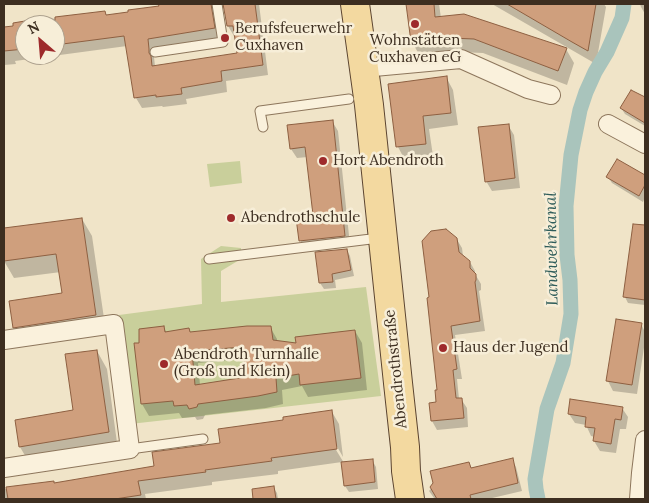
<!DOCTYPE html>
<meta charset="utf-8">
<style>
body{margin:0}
#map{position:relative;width:649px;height:503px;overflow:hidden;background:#f0e4c8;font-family:Lora,serif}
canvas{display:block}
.frame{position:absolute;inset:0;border:5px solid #3d2e20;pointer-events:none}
.north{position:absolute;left:15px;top:15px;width:50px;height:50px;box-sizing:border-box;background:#f7eed8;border:1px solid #ada18e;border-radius:50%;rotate:333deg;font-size:14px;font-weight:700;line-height:20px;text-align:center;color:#3d2e20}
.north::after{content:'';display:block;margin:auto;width:18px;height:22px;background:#9e2a2b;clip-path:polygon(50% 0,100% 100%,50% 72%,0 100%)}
</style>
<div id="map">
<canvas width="649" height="503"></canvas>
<div class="frame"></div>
<div class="north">N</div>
</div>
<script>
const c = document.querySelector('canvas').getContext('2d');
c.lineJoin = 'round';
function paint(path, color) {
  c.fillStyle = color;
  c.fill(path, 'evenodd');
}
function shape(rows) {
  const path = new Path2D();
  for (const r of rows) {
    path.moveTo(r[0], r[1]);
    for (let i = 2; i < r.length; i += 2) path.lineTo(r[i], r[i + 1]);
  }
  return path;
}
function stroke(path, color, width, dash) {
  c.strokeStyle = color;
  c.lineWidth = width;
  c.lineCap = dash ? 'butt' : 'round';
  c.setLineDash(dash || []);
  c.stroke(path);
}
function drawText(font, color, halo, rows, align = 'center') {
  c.font = font + ' Lora,serif';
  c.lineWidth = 5;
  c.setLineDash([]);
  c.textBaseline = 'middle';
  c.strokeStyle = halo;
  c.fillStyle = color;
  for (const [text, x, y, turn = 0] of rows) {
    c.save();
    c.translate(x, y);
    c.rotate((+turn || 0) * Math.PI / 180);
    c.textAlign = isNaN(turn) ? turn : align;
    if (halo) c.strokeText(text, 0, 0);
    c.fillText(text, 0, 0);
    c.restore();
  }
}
const green = shape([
 [240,161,242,183,210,187,207,164],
 [221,246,241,248,241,259,221,271,221,302,366,287,381,396,130,424,119,315,202,304,201,259]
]);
const shadow = shape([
 [160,4,259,4,268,75,226,81,227,92,186,99,187,104,163,107,162,106,142,108,136,98,127,46,15,61,16,64,4,65,4,28,15,27,14,24,104,12,107,16,160,7],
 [225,8,228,26,234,36,236,36,239,54,155,66,153,49,220,39,219,9],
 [25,25,55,25,55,55,25,55],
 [407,4,439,4,441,18,566,49,574,63,567,85,483,53,459,52,420,56,412,42],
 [492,4,604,4,606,7,596,64],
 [640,4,645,4,645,14,641,7],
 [446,77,453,90,458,125,429,129,433,156,405,160,398,147,390,85],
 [632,91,645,99,645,126,625,114,621,108],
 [332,121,338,131,350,245,306,250,300,240,314,216,308,157,297,158,291,149],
 [508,125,514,135,520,188,492,191,486,181],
 [618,161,645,177,645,197,643,202,612,183,608,177],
 [82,219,92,236,106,332,24,345,14,328,64,294,61,272,14,278,4,261,4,229],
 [634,225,645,227,645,305,628,303,625,297],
 [456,238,462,248,463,256,470,262,475,271,475,274,481,284,481,290,479,291,485,331,455,335,462,379,457,379,459,399,461,399,467,408,468,427,437,430,432,421,437,403,438,391,431,298],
 [347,250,350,256,354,276,335,280,336,288,324,289,320,283],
 [641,324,645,332,645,341,637,394,613,391,608,381],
 [163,327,167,333,190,333,270,327,277,339,277,342,297,344,355,331,362,343,367,390,308,397,302,386,282,390,283,404,266,408,205,415,203,419,197,420,195,417,182,418,179,413,149,416,142,404,141,344],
 [246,359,248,378,200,385,198,363],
 [97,351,107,369,118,450,30,464,20,447,75,411],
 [622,408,628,417,626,429,620,429,616,453,600,451,594,441,595,437,591,436,586,425,575,423,569,414],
 [332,412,339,424,343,457,335,443,333,445,344,463,372,460,376,467,378,489,349,492,345,486,342,462,278,471,278,474,212,482,212,485,145,494,146,499,4,499,4,489,53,482,55,484,156,467,285,421],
 [512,459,516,467,522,491,488,499,442,499,434,498,429,491,435,484,469,463,472,469],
 [273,487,277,493,278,499,255,499,253,490]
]);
const canal = shape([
 [538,499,536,489,535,479,547,409,563,363,571,314,570,280,567,255,566,206,571,155,580,110,586,92,595,72,607,52,622,18,624,4]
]);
const building = shape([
 [158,4,211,4,215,28,148,39,149,49,149,53,151,56,152,66,237,53,233,26,227,26,223,4,255,4,263,65,221,71,222,81,181,88,182,94,156,97,156,95,134,98,124,36,55,45,55,17,105,11,106,15,128,12,128,10,159,6,158,4],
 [406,4,434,4,435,17,464,14,567,48,558,71,474,39,450,38,411,42,406,4],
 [507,4,596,4,588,51,572,42,507,4],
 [25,21,25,49,4,51,4,27,13,26,13,23,25,21],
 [447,76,451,113,423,116,426,144,396,147,388,84,447,76],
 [631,90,645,97,645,123,620,108,631,90],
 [333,120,345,236,299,241,296,218,313,215,305,147,290,149,287,125,333,120],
 [509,124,515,178,485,182,478,127,509,124],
 [617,159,645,175,645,185,639,196,606,177,617,159],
 [82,218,96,315,13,328,9,301,62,293,56,254,4,261,4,228,82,218],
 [633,224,645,225,645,300,623,297,633,224],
 [446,229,457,238,459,252,470,261,470,268,476,274,476,280,475,282,480,321,451,326,457,369,453,370,456,398,462,398,464,418,431,421,429,403,436,402,435,390,437,390,427,298,429,297,422,241,431,231,446,229],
 [347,249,351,270,332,274,333,282,319,283,315,252,347,249],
 [616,319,642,323,632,385,606,381,616,319],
 [164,326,165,332,189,328,190,332,247,326,271,326,273,340,296,343,295,337,355,330,361,378,300,385,299,374,276,378,277,392,258,396,198,404,197,407,189,409,187,405,174,406,173,401,141,404,134,343,139,343,139,329,164,326],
 [243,347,246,377,195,385,192,351,243,347],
 [97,350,109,432,19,447,15,420,73,410,65,354,97,350],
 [570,399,623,407,621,420,615,419,611,444,593,441,595,428,585,427,586,417,568,414,570,399],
 [332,410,337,449,271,458,272,461,205,470,206,472,138,481,141,495,115,499,8,499,6,487,54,481,54,483,154,466,152,452,220,443,218,429,283,420,283,417,332,410],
 [513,458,518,483,470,495,471,499,437,499,430,487,433,483,430,471,469,462,471,468,513,458],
 [373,459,375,482,344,486,341,462,373,459],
 [274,486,276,499,253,499,252,489,274,486]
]);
const service = shape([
 [155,52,223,42,217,4],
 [263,127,260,111,349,99],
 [209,259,379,238],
 [130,449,203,439]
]);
const minor = shape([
 [363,68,461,59,528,89,551,95],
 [608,124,645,144],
 [4,340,114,324,130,449,4,468],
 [639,499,641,473,645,440]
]);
const primary = shape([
 [355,4,369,105,398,383,405,447,406,471,410,499]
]);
const markers = [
 [415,24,5,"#9e2a2b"],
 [225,38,5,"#9e2a2b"],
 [323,161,5,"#9e2a2b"],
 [231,218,5,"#9e2a2b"],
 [443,348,5,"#9e2a2b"],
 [164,364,5,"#9e2a2b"]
];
const poiNames = [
 ["Berufsfeuerwehr",235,29],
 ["Cuxhaven",235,46],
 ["Wohnstätten",415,41,"center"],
 ["Cuxhaven eG",415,58,"center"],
 ["Hort Abendroth",333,161],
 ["Abendrothschule",241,218],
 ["Haus der Jugend",453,348],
 ["Abendroth Turnhalle",174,355],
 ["(Groß und Klein)",174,372]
];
const streetNames = [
 ["Abendrothstraße",396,369,-96]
];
const waterNames = [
 ["Landwehrkanal",552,249,-91]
];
paint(green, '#c9cf9b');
paint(shadow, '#0003');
stroke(canal, '#a9c4bc', 15);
paint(building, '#cf9f7d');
stroke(building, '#8d5f41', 1);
stroke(service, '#8d765c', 11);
stroke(minor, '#8d765c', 20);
stroke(primary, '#5b4430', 30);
stroke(service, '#faf1dc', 9);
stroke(minor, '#faf1dc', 18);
stroke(primary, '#f3d9a0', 28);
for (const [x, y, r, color] of markers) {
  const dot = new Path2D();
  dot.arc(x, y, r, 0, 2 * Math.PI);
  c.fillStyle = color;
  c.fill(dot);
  stroke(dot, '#f7eed8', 2);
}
drawText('15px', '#3d2e20', '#f7eed8', poiNames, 'left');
drawText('15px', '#3d2e20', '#f7eed8', streetNames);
drawText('italic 16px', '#2f5d5a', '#f7eed8', waterNames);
</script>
